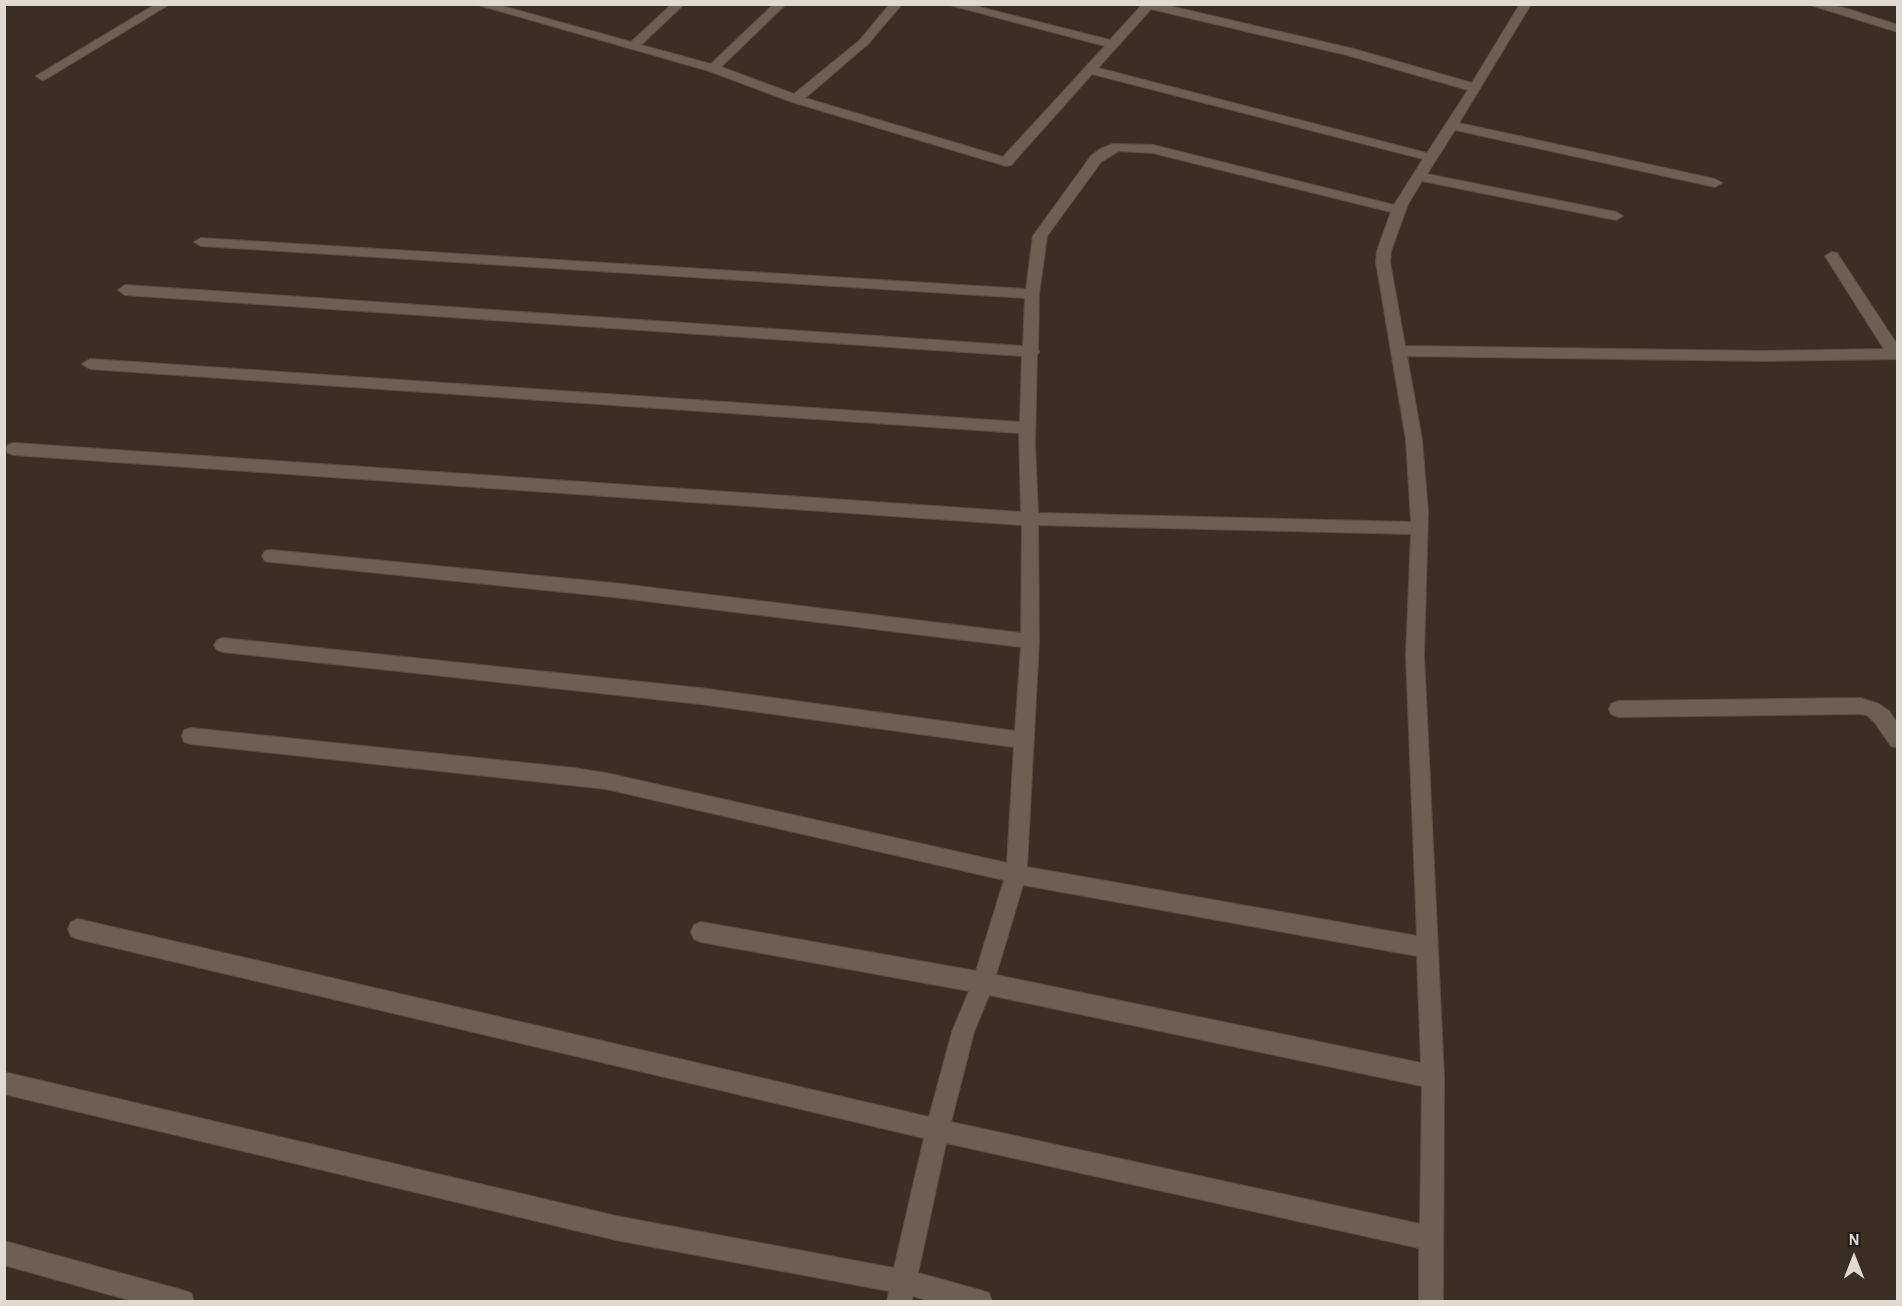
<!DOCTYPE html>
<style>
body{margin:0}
#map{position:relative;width:1902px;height:1306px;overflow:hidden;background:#3a2f22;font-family:"Alegreya Sans",sans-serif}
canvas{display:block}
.frame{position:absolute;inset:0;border:6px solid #e1dad2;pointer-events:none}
.north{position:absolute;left:1824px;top:1228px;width:60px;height:60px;-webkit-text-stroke:4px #1d1812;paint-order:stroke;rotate:0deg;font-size:16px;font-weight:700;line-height:24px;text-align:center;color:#e1dad2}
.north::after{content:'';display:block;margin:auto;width:21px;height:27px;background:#e1dad2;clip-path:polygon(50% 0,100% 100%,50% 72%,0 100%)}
</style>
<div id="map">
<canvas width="1902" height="1306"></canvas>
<div class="frame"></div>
<div class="north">N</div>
</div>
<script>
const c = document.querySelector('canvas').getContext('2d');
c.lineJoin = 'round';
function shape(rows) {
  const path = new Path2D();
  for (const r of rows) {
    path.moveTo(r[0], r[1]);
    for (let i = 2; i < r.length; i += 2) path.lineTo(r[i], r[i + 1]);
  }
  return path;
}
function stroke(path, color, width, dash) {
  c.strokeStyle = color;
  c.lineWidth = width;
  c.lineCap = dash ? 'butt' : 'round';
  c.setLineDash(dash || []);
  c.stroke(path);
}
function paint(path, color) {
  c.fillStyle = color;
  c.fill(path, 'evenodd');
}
const minor = shape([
 [156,4,170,4,46,79,42,80,36,76,156,4],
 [475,4,495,4,631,42,672,4,684,4,641,45,711,64,774,4,786,4,721,67,794,94,860,40,890,4,902,4,868,44,805,98,1003,157,1105,46,946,4,967,4,1110,40,1140,7,1139,4,1161,4,1354,49,1472,83,1520,4,1531,4,1459,123,1715,179,1722,183,1715,187,1455,130,1427,174,1616,212,1623,216,1616,220,1422,181,1408,204,1391,251,1390,262,1405,346,1763,351,1884,349,1825,256,1832,252,1837,253,1898,346,1898,359,1763,361,1407,356,1422,440,1428,512,1424,655,1444,1077,1443,1302,1419,1302,1419,1248,946,1143,918,1273,980,1290,989,1293,992,1302,932,1302,913,1296,911,1302,887,1302,889,1291,616,1240,4,1094,4,1072,616,1216,894,1268,924,1138,78,939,71,936,68,929,71,922,78,919,929,1117,952,1032,969,991,701,942,694,939,691,932,694,925,701,922,976,971,1004,880,606,789,191,744,184,742,182,736,184,730,191,728,574,768,606,773,1007,863,1014,747,700,704,223,652,217,650,214,645,217,640,223,638,700,688,1015,731,1021,647,613,597,271,562,265,561,262,556,265,551,271,550,613,583,1021,633,1022,525,14,455,8,453,6,449,8,445,14,443,1021,512,1019,433,90,369,82,364,90,359,1020,422,1022,356,125,295,118,290,125,285,1023,346,1025,298,201,246,194,242,201,238,1026,289,1033,236,1091,156,1100,149,1113,144,1153,145,1394,205,1423,159,1092,74,1011,165,1006,166,792,102,709,71,475,4],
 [1151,9,1347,55,1468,90,1427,153,1098,68,1151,9],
 [1119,151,1153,153,1391,212,1377,251,1376,262,1406,440,1411,522,1038,513,1035,444,1037,355,1039,352,1038,349,1039,294,1047,236,1101,162,1119,151],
 [1038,525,1411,534,1406,655,1417,936,1027,867,1039,641,1038,525],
 [1023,885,1417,956,1421,1063,996,975,1023,885],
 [989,995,1422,1086,1420,1224,951,1122,974,1032,989,995],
 [1807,4,1829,4,1851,10,1898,25,1898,32,1807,4],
 [1860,698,1879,704,1889,711,1898,724,1898,748,1891,746,1875,723,1867,715,1860,714,1618,717,1611,714,1609,709,1611,704,1618,701,1860,698],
 [4,1241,182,1290,191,1293,194,1302,136,1302,4,1265,4,1241]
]);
stroke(minor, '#574e42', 2);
paint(minor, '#6c6052');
</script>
